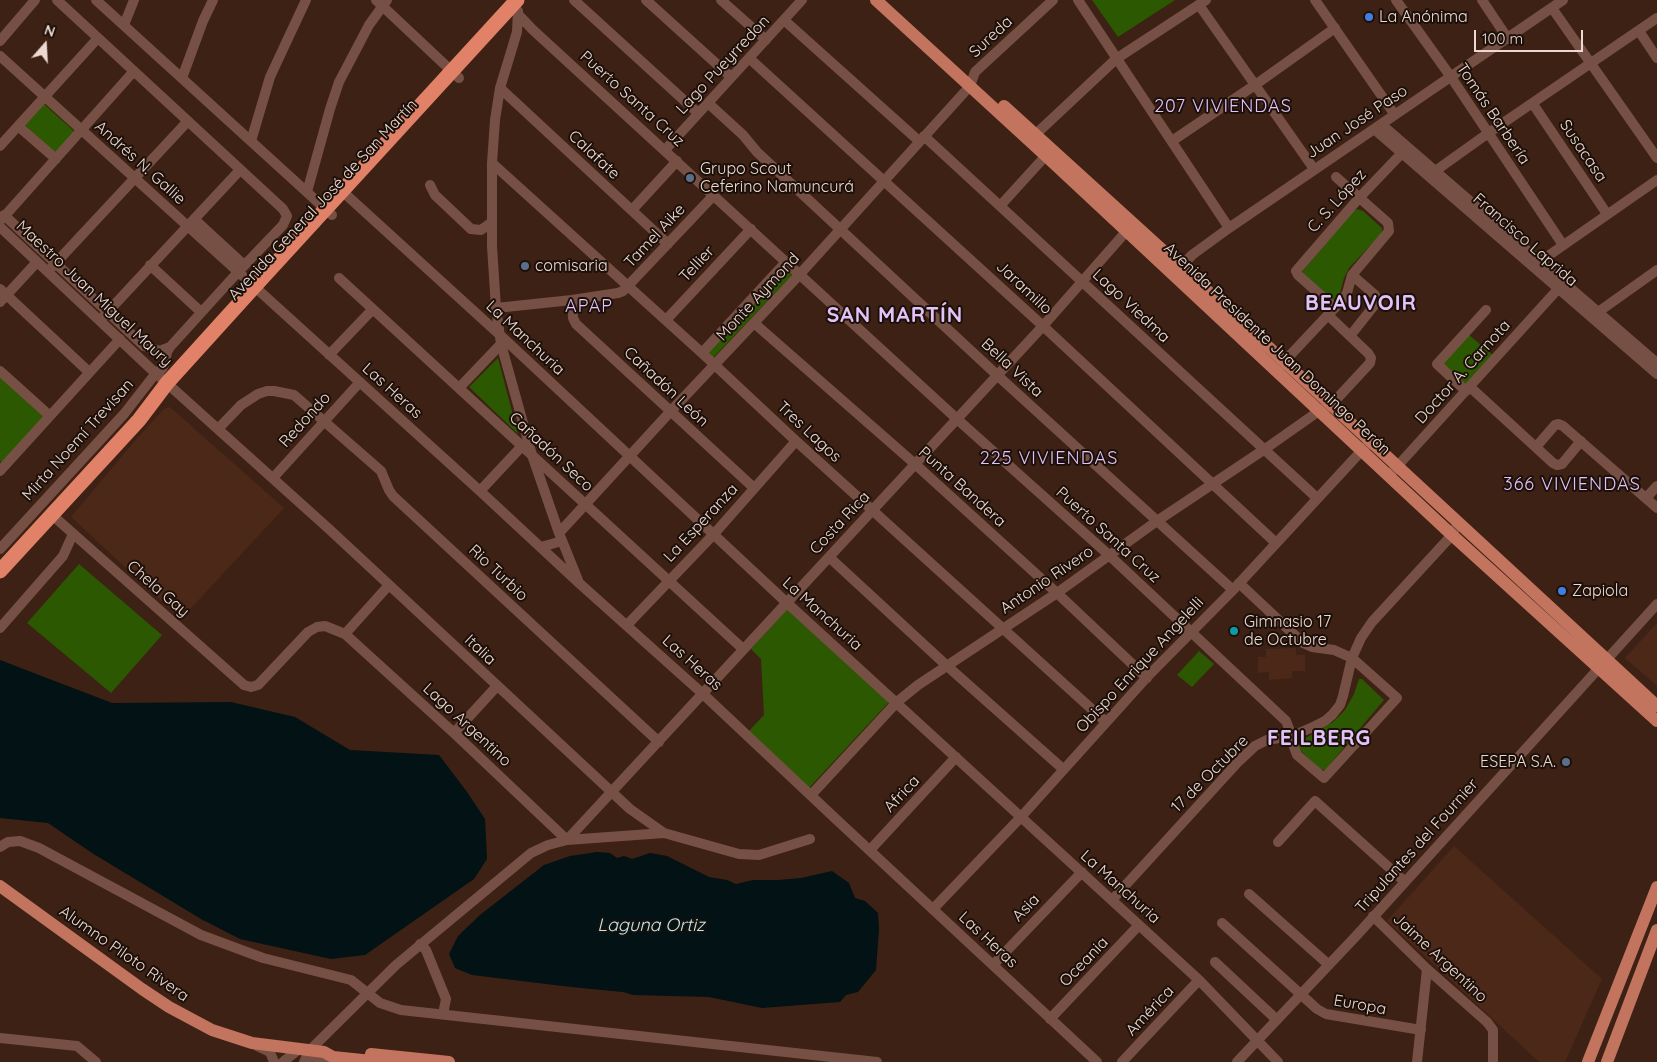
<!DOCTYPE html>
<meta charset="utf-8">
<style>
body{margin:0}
#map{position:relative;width:1657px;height:1062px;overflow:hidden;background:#3d2114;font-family:Quicksand,sans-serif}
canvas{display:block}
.north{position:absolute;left:20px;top:20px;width:50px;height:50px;-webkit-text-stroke:4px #1b0f09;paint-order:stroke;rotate:19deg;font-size:14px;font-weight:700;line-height:20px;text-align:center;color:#edd9d1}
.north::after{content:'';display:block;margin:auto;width:18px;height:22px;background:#edd9d1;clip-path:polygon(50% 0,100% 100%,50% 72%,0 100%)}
.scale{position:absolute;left:1474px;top:30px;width:109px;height:22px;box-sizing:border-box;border:2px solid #edd9d1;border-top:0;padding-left:6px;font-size:15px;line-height:18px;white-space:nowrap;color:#edd9d1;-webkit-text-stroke:4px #1b0f09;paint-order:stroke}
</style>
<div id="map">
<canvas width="1657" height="1062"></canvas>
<div class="north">N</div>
<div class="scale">100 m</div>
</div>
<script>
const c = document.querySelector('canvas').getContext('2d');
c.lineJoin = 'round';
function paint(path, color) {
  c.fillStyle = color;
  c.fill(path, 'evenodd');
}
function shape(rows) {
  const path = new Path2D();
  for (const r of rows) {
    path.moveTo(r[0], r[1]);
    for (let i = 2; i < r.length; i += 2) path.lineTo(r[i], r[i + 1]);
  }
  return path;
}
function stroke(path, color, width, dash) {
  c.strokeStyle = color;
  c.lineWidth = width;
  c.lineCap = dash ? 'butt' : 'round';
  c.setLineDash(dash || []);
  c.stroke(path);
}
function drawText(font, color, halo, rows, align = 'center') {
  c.font = font + ' Quicksand,sans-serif';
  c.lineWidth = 4;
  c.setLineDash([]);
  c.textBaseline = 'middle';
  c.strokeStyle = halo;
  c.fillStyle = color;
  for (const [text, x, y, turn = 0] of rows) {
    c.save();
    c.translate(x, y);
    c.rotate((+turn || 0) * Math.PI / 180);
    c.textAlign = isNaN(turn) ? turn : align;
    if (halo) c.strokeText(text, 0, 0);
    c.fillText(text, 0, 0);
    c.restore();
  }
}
const built = shape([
 [170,407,284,508,181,619,71,517,138,437,164,409],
 [1657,623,1657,686,1625,658],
 [1296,648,1296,655,1305,655,1305,671,1292,671,1292,678,1269,680,1269,672,1258,673,1258,657,1266,657,1266,649],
 [1454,846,1602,979,1565,1062,1539,1062,1387,921]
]);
const green = shape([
 [1092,0,1175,0,1118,37],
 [44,104,75,132,55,154,25,125],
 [1357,209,1363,211,1382,228,1382,230,1381,234,1349,268,1344,278,1340,293,1333,301,1303,275,1303,271,1353,211],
 [787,268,792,275,713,358,709,352],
 [1468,334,1494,356,1467,385,1442,363],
 [498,358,518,434,469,387],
 [0,377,44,417,2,463,0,461],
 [79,564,162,635,111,693,27,623],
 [787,609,889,702,809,788,748,732,764,715,761,659,751,649],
 [1199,651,1214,664,1192,687,1177,675],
 [1359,679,1362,679,1384,700,1325,770,1319,769,1297,747,1299,742,1333,722,1345,710,1354,694]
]);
const water = shape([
 [0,660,112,703,231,702,295,717,350,750,439,755,467,792,485,819,487,859,474,879,365,955,331,959,240,939,201,919,92,853,48,823,0,818],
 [597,852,610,853,617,858,624,856,632,859,650,853,667,856,709,877,727,880,736,884,753,880,778,880,801,878,832,871,849,883,855,898,865,901,878,913,879,929,876,970,858,992,846,995,840,1002,762,1008,709,997,633,995,623,992,571,987,472,975,455,968,449,954,458,936,480,915,544,865,570,856]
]);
const minor = shape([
 [96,0,332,215],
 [376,0,459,78],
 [574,0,698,113],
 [646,0,731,77],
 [721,0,766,40],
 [1078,0,1229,228],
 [1315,0,1395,115],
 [1396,0,1451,77,1563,245],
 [1482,0,1508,39],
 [1199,5,1314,169],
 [511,7,533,30,957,419,1110,556,1286,721,1292,736,1294,747,1297,755,1324,778,1397,698,1352,658,1334,650,1312,647,1303,643,1239,583],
 [1552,8,1657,158],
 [518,11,517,32,500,88,495,120,492,163,492,246,496,308,501,344,532,455,559,533,578,580],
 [784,20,919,141],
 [124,25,134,0],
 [1639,31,1657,58],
 [0,41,35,0],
 [0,56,480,491,579,583,703,694,838,821,1097,1062],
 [749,58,1043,326,1276,543],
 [182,78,203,21,213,0],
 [500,88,668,244],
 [708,103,743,135,757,152,997,375,1233,590],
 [1533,104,1607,214],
 [1381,124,1657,363],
 [18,126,56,159],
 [1374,129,1657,374],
 [924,136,1317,498],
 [1034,140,1036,134,1116,59,1206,0],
 [251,141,270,77,306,0],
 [1172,141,1255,85,1335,28],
 [0,146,98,38],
 [665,150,802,0],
 [492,163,702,353,796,441,1106,722],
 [1431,174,1487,134,1657,18],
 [430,185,435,195,471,229,481,230,492,222],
 [342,191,500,335,786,602,1199,980,1278,1062],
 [307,192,330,109,339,82,369,25,387,0],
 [1000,206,1050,151],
 [632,210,677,161],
 [4,215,144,346,160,351,170,347],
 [2,219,134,71],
 [194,219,244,265],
 [0,227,150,368,329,529,630,809,664,833,739,854,759,855,810,839],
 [150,265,201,312],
 [1535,265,1657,180],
 [52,267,188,121],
 [1175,271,1181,267,1192,255,1229,228,1563,0],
 [339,278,743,649],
 [0,289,89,372],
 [572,300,573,318,576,324,754,488],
 [0,302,37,262],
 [496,308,572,300,618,293,623,291,714,195],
 [1335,308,1298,275,1296,271,1359,198,1402,153],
 [1594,315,1657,270],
 [103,317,240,170],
 [666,320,751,229],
 [754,323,915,464,1057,593,1147,678],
 [1350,336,1377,302,1375,295,1352,275],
 [702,353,786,262],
 [329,355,373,309],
 [1280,366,1343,299,1347,293,1352,275,1389,231,1388,223,1336,177],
 [0,371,50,416],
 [1470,387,1553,463,1557,465,1562,464,1581,441],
 [459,388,501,344],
 [1466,391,1437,364,1486,310],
 [218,429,241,405,258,394,267,391,274,391,294,395,381,471,389,490,393,496,659,742],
 [1536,447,1555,425,1558,424,1563,426,1657,508],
 [0,471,120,339],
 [1393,471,1558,289],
 [273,478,360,382],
 [480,491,522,446],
 [1646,498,1657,486],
 [51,514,244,685,251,687,258,685,308,632,317,627,325,626,345,634,389,585],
 [559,533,670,412,800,274,970,86,975,72,1053,0],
 [541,547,562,541],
 [0,549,124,414,156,373,162,369,165,363,167,352,170,347,238,272,283,225,287,216,283,209,57,0],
 [829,557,946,665,1063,769],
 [627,625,714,534,796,441],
 [0,628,63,556,73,534],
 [345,634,454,733,567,840],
 [454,733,497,686],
 [811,795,897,702,918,685,1057,593,1157,521,1265,449,1319,411,1331,405,1370,363,1371,358,1368,353,1328,315],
 [567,840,1043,326,1131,226],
 [1278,842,1315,801,1404,881],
 [0,847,8,842,20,841,39,848,201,935,263,958,351,980,380,1003,401,1010,877,1062],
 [870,850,956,757],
 [1249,894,1329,965],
 [1112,900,1239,761,1255,746,1267,740,1292,736,1313,727,1325,721,1332,715,1340,705,1343,696,1352,658,1361,638,1372,622,1452,535,1458,523],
 [933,909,1021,817,1148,676,1233,590,1366,446],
 [1373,916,1427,969,1487,1022,1493,1030,1493,1062],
 [1222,923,1317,1009,1326,1014,1421,1030],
 [420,944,426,950,446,999,443,1014],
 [1215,962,1277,1020],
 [993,965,1082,872],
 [1050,1019,1139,925],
 [0,1038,77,1046,96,1062],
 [257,1046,270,1052,274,1062],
 [305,1061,336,1058],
 [283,1062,299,1049],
 [304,1062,309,1051,396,965,531,853,548,845,567,840,664,833],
 [1122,1062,1199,980],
 [1237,1062,1357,935,1657,604],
 [1417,1062,1427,969]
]);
const major = shape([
 [876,0,1046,156,1452,535,1657,721],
 [1004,106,1223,305,1657,706],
 [0,886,142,989,169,1007,212,1030,252,1043,324,1052,333,1057,382,1062],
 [371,1054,449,1062],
 [1588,1062,1657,887],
 [1607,1062,1657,930]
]);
const highway = shape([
 [0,571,139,420,167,383,254,287,517,0]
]);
const markers = [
 [1369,17,5,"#3f7fe0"],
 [690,178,5,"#5c6f8a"],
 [525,266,5,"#5c6f8a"],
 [1562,591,5,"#3f7fe0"],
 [1234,631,5,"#0f9aa8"],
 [1566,762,5,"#5c6f8a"]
];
const poiNames = [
 ["La Anónima",1379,17],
 ["Grupo Scout",700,169],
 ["Ceferino Namuncurá",700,187],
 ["comisaria",535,266],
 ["Zapiola",1572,591],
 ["Gimnasio 17",1244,622],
 ["de Octubre",1244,640],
 ["ESEPA S.A.",1556,762,"right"]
];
const streetNames = [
 ["Sureda",991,37,-43],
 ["Lago Pueyrredon",723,65,-47],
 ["Puerto Santa Cruz",632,99,42],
 ["Tomás Barbería",1493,114,56],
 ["Juan José Paso",1357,122,-34],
 ["Susacasa",1583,151,56],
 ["Calafate",594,155,43],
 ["Andrés N. Gallie",140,163,42],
 ["Avenida General José de San Martín",323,200,-47],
 ["C. S. López",1337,201,-48],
 ["Tamel Aike",655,236,-47],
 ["Francisco Laprida",1525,240,41],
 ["Tellier",697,264,-47],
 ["Jaramillo",1024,288,43],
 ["Maestro Juan Miguel Maury",94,294,43],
 ["Monte Aymond",758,297,-47],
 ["Lago Viedma",1131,306,43],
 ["La Manchuria",525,338,43],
 ["Avenida Presidente Juan Domingo Perón",1277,349,43],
 ["Bella Vista",1012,368,43],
 ["Doctor A. Carnota",1463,372,-48],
 ["Cañadón León",666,387,43],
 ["Las Heras",392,391,42],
 ["Redondo",305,420,-48],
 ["Tres Lagos",809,432,43],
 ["Mirta Noemí Trevisan",78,440,-48],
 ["Cañadón Seco",551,452,43],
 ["Punta Bandera",962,487,42],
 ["La Esperanza",701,523,-47],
 ["Costa Rica",840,523,-47],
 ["Puerto Santa Cruz",1108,535,42],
 ["Rio Turbio",498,573,43],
 ["Antonio Rivero",1047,580,-34],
 ["Chela Gay",158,589,41],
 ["La Manchuria",822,614,42],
 ["Italia",480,650,43],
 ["Las Heras",692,663,42],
 ["Obispo Enrique Angelelli",1140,665,-47],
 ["Lago Argentino",467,725,43],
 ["17 de Octubre",1210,774,-45],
 ["Africa",902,794,-47],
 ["Tripulantes del Fournier",1417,846,-48],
 ["La Manchuria",1120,887,42],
 ["Asia",1026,908,-46],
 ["Las Heras",988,940,43],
 ["Alumno Piloto Rivera",124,954,35],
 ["Jaime Argentino",1440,958,43],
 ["Oceania",1084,962,-46],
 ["Europa",1360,1005,10],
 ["América",1150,1011,-47]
];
const neighbourhoodNames = [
 ["207 VIVIENDAS",1223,107],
 ["APAP",589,307],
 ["225 VIVIENDAS",1049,459],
 ["366 VIVIENDAS",1572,485]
];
const waterNames = [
 ["Laguna Ortiz",651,926]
];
const districtNames = [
 ["BEAUVOIR",1361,304],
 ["SAN MARTÍN",895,316],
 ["FEILBERG",1319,739]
];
paint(built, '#4b2818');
paint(green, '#2b5800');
paint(water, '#021215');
stroke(minor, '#775045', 10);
stroke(major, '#c2745e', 12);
stroke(highway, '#e08168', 15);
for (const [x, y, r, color] of markers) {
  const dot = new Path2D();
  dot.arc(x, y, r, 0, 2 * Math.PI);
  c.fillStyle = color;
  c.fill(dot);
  stroke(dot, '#1b0f09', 2);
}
drawText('16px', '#edd9d1', '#1b0f09', poiNames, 'left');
drawText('16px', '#edd9d1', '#1b0f09', streetNames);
c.letterSpacing = '1px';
drawText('18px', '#e2c3f8', '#1b0f09', neighbourhoodNames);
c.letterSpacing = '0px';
drawText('italic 18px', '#b3eef9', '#1b0f09', waterNames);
c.letterSpacing = '1px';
drawText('bold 21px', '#e2c3f8', '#1b0f09', districtNames);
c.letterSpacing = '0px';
</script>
